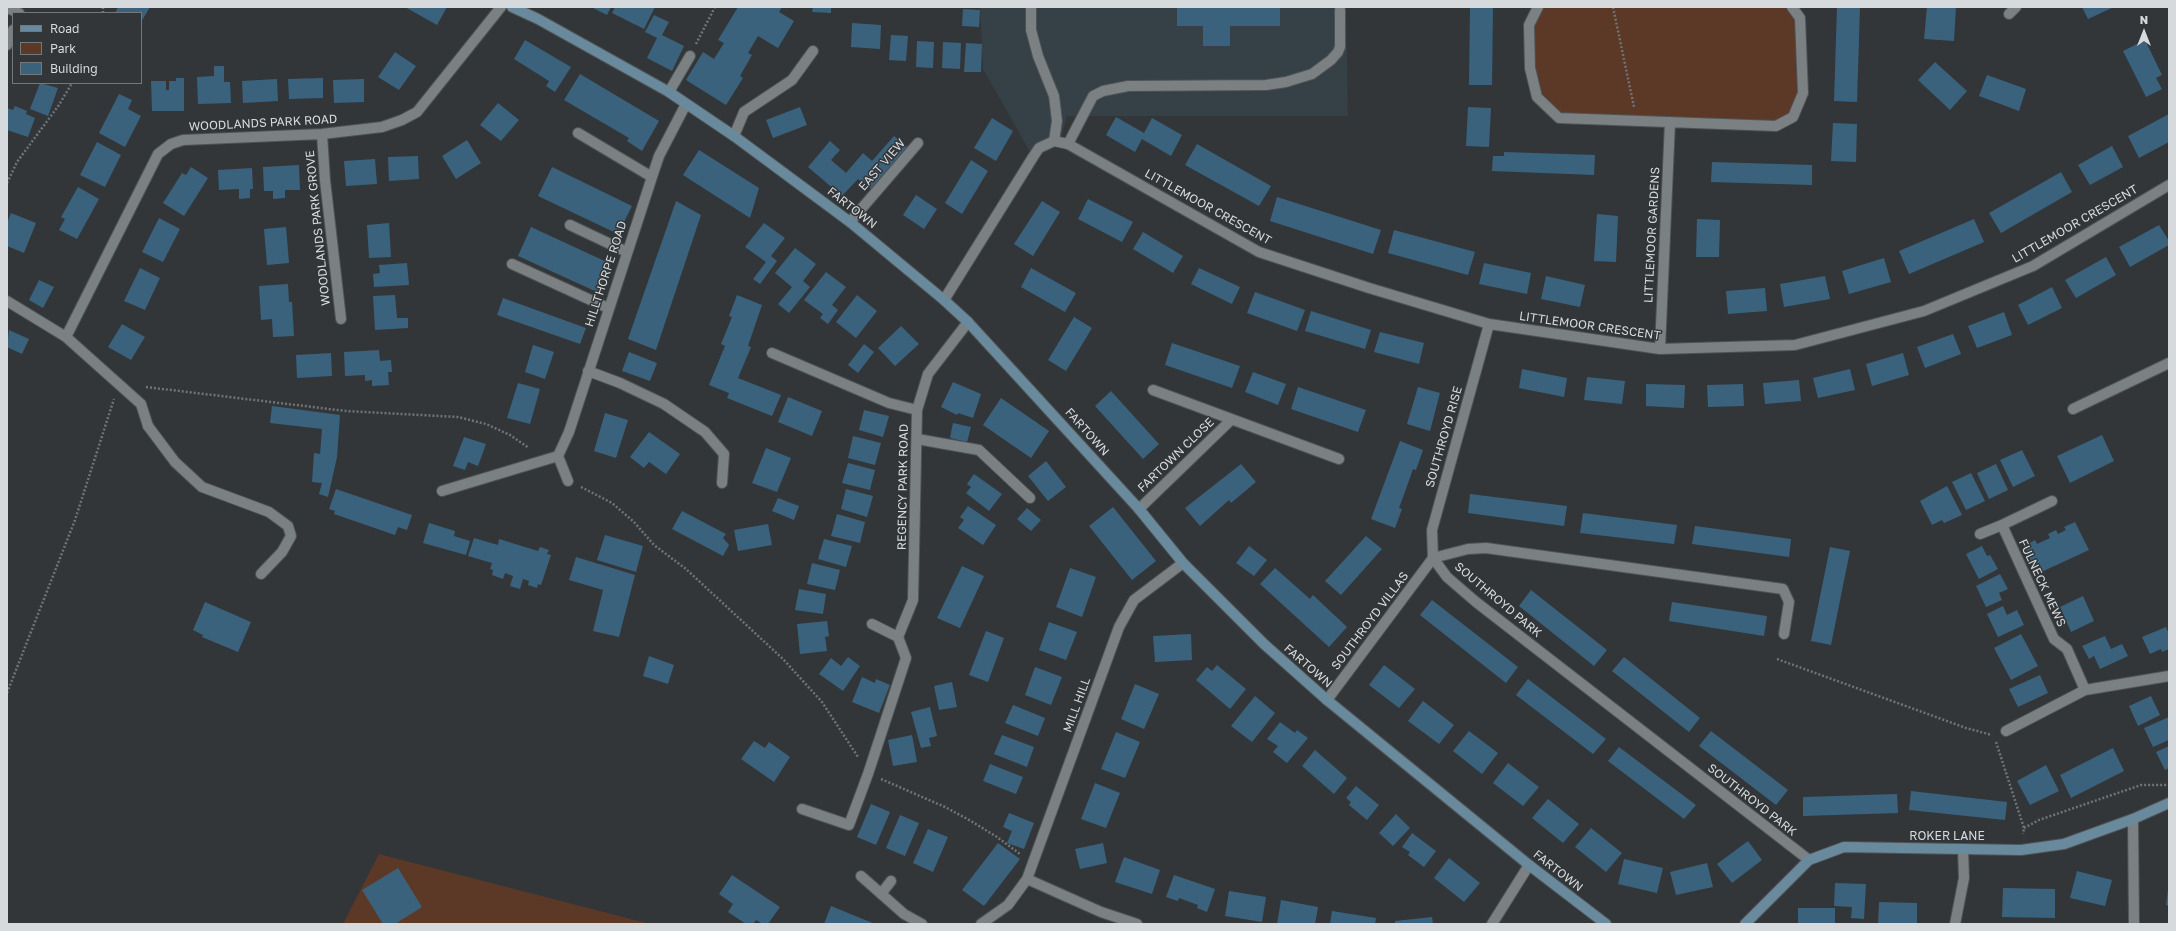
<!DOCTYPE html>
<style>
body{margin:0}
#map{position:relative;width:2176px;height:931px;overflow:hidden;background:#323639;font-family:"Golos Text",sans-serif}
canvas{display:block}
.frame{position:absolute;inset:0;border:8px solid #d7dadc;pointer-events:none}
.legend{position:absolute;left:12px;top:12px;width:130px;height:72px;box-sizing:border-box;background:#323639;border:1px solid #74787a;margin:0;padding:5px 7px;list-style:none;font-size:12px;color:#d7dadc}
.legend li{display:flex;align-items:center;gap:8px;height:20px}
.legend b{width:20px;border:1px solid #74787a}
.north{position:absolute;left:2124px;top:12px;width:40px;height:40px;-webkit-text-stroke:3px #323639;paint-order:stroke;rotate:0deg;font-size:11px;font-weight:700;line-height:16px;text-align:center;color:#d7dadc}
.north::after{content:'';display:block;margin:auto;width:14px;height:18px;background:#d7dadc;clip-path:polygon(50% 0,100% 100%,50% 72%,0 100%)}
</style>
<div id="map">
<canvas width="2176" height="931"></canvas>
<div class="frame"></div>
<ul class="legend">
<li><b style="height:5px;background:#698a9d"></b>Road</li>
<li><b style="height:11px;background:#5c3827"></b>Park</li>
<li><b style="height:11px;background:#3b627c"></b>Building</li>
</ul>
<div class="north">N</div>
</div>
<script>
const c = document.querySelector('canvas').getContext('2d');
c.lineJoin = 'round';
function paint(path, color) {
  c.fillStyle = color;
  c.fill(path, 'evenodd');
}
function shape(rows) {
  const path = new Path2D();
  for (const r of rows) {
    path.moveTo(r[0], r[1]);
    for (let i = 2; i < r.length; i += 2) path.lineTo(r[i], r[i + 1]);
  }
  return path;
}
function stroke(path, color, width, dash) {
  c.strokeStyle = color;
  c.lineWidth = width;
  c.lineCap = dash ? 'butt' : 'round';
  c.setLineDash(dash || []);
  c.stroke(path);
}
function drawText(font, color, halo, rows, align = 'center') {
  c.font = font + ' "Golos Text",sans-serif';
  c.lineWidth = 3;
  c.setLineDash([]);
  c.textBaseline = 'middle';
  c.strokeStyle = halo;
  c.fillStyle = color;
  for (const [text, x, y, turn = 0] of rows) {
    c.save();
    c.translate(x, y);
    c.rotate((+turn || 0) * Math.PI / 180);
    c.textAlign = isNaN(turn) ? turn : align;
    if (halo) c.strokeText(text, 0, 0);
    c.fillText(text, 0, 0);
    c.restore();
  }
}
const built = shape([
 [980,7,1346,7,1348,116,1067,116,1060,142,1054,141,1033,157,983,69]
]);
const green = shape([
 [1538,7,1792,7,1800,18,1800,100,1793,117,1776,126,1559,118,1537,97,1529,25],
 [379,854,650,924,343,924]
]);
const building = shape([
 [118,7,150,7,141,22,141,13,115,13],
 [405,7,447,7,437,25],
 [591,7,611,7,607,15],
 [615,7,655,7,644,29,612,13],
 [738,7,782,7,779,12,794,21,778,48,758,36,748,53,752,55,740,76,743,78,726,105,686,80,703,52,714,59,724,43,718,40],
 [813,7,831,7,831,13,812,12],
 [1177,7,1280,7,1280,26,1230,26,1230,46,1203,46,1203,26,1177,26],
 [1470,7,1493,7,1492,85,1469,85],
 [1837,7,1860,7,1857,102,1834,101],
 [1927,7,1956,7,1954,41,1924,39],
 [2082,7,2114,7,2088,19],
 [963,9,980,10,979,27,962,26],
 [654,15,669,22,662,35,684,46,672,71,647,58,657,38,645,32],
 [852,23,881,25,880,49,851,47],
 [891,35,908,36,906,61,889,60],
 [525,40,571,67,555,92,546,86,549,81,514,59],
 [2145,40,2162,75,2156,78,2162,89,2146,97,2123,51],
 [917,41,934,42,933,68,916,67],
 [943,42,961,43,960,69,942,68],
 [966,43,982,44,981,72,964,72],
 [395,52,416,66,399,90,378,77],
 [1935,62,1967,91,1950,110,1918,80],
 [214,66,224,66,224,82,230,82,231,103,198,104,197,77,214,76],
 [580,74,659,121,642,151,627,141,629,138,564,100],
 [1987,75,2026,89,2019,111,1979,96],
 [176,78,184,78,184,111,152,111,151,81,166,81,166,90,169,90,169,81,176,81],
 [323,78,323,98,289,99,288,79],
 [277,79,278,101,243,103,242,81],
 [364,79,364,102,334,103,333,80],
 [40,83,58,88,48,116,30,109],
 [119,94,132,100,128,109,141,116,125,147,99,133],
 [498,103,519,120,501,141,480,125],
 [15,106,27,111,26,114,35,118,28,137,7,130,7,108,13,110],
 [800,107,807,125,773,138,766,120],
 [1468,107,1491,108,1489,147,1466,146],
 [2169,114,2169,142,2139,158,2128,136],
 [1116,117,1144,133,1152,118,1182,135,1171,156,1142,139,1135,152,1106,135],
 [992,118,1013,131,996,161,974,148],
 [1833,123,1857,124,1856,162,1831,161],
 [894,136,907,147,871,189,858,179,842,196,808,167,830,141,840,150,831,160,846,173,863,153,872,161],
 [467,140,481,163,456,179,442,156],
 [97,142,121,155,105,187,80,175],
 [1197,144,1271,186,1259,206,1185,165],
 [2112,146,2123,167,2090,185,2078,165],
 [699,150,759,188,750,218,683,175],
 [1504,152,1595,155,1594,175,1492,171,1493,156,1504,156],
 [418,156,419,179,389,181,388,157],
 [375,159,377,184,346,186,344,161],
 [971,160,988,171,962,214,945,203],
 [1712,162,1812,165,1812,185,1711,182],
 [299,165,300,190,285,190,285,198,273,199,273,191,264,191,263,167],
 [191,167,208,178,184,216,163,203,182,173,186,175],
 [552,167,632,206,618,234,538,196],
 [252,168,253,189,250,189,250,198,239,199,239,189,219,190,218,170],
 [2061,172,2072,192,2001,233,1989,213],
 [78,187,99,199,77,239,59,230,65,219,61,217],
 [916,195,937,209,924,229,903,215],
 [1277,197,1381,230,1373,254,1270,221],
 [1088,199,1133,222,1122,242,1078,219],
 [676,201,701,215,656,350,628,339],
 [1042,201,1060,212,1033,256,1014,244],
 [11,213,36,223,24,253,7,246,7,223],
 [1597,214,1618,216,1616,262,1594,261],
 [159,218,180,229,163,262,142,252],
 [1697,219,1720,220,1719,257,1696,257],
 [1974,219,1984,242,1909,274,1899,251],
 [389,223,391,257,369,258,367,225],
 [764,223,785,238,771,256,777,261,760,284,753,279,766,262,745,247],
 [2159,225,2169,241,2169,245,2130,267,2119,247],
 [286,227,289,263,267,265,264,229],
 [531,227,611,264,597,292,518,256],
 [1394,230,1475,252,1468,275,1388,253],
 [1143,232,1183,256,1173,273,1133,249],
 [795,248,816,264,803,281,810,287,789,313,778,304,792,287,775,273],
 [2106,257,2116,275,2076,298,2065,280],
 [1884,258,1891,282,1849,294,1842,271],
 [407,263,409,285,374,287,373,274,380,273,379,265],
 [1484,263,1531,273,1527,294,1479,284],
 [140,268,160,278,145,310,124,301],
 [1031,268,1076,293,1065,312,1021,287],
 [1199,268,1240,287,1232,304,1191,284],
 [826,272,846,287,832,305,838,310,828,324,820,318,823,314,804,300],
 [1546,276,1585,285,1580,307,1541,299],
 [1825,276,1830,299,1784,307,1780,284],
 [39,280,54,287,43,308,29,300],
 [288,284,289,302,292,302,294,336,273,337,272,319,261,320,259,286],
 [2052,287,2062,308,2028,325,2018,305],
 [1765,288,1767,311,1728,314,1726,291],
 [1255,292,1305,310,1297,331,1247,313],
 [395,295,397,318,408,318,408,328,375,330,373,296],
 [737,295,762,305,748,346,751,347,738,378,781,395,772,416,727,398,729,393,709,385,725,346,721,344,732,317,729,316],
 [857,295,877,311,856,338,836,322],
 [503,298,586,328,580,344,497,315],
 [1311,311,1371,330,1365,349,1305,331],
 [2004,312,2012,335,1977,348,1968,326],
 [1074,317,1092,328,1066,371,1048,360],
 [122,324,145,337,131,360,108,347],
 [901,326,919,344,895,366,878,348],
 [9,330,29,339,22,354,7,347],
 [1380,332,1424,343,1419,364,1374,352],
 [1953,334,1961,354,1925,368,1917,347],
 [1172,343,1240,366,1232,388,1165,365],
 [864,344,874,352,858,373,848,365],
 [533,345,554,352,545,379,525,372],
 [379,350,380,361,391,360,392,372,388,372,389,385,372,386,372,380,365,381,365,375,345,376,344,352],
 [629,352,657,363,650,381,622,371],
 [331,353,332,376,297,378,296,355],
 [1903,353,1909,375,1872,386,1866,364],
 [1522,369,1567,378,1564,397,1519,388],
 [1850,369,1855,390,1818,398,1813,378],
 [1253,372,1286,384,1278,405,1245,392],
 [1587,377,1625,381,1622,404,1584,400],
 [1799,380,1801,401,1765,404,1763,383],
 [953,382,981,394,973,418,958,413,957,415,941,407],
 [518,383,540,389,530,424,507,418],
 [1646,384,1685,385,1684,408,1646,406],
 [1743,384,1744,406,1708,407,1707,385],
 [1298,387,1366,410,1358,432,1291,409],
 [1418,387,1440,393,1430,431,1407,424],
 [1111,391,1159,444,1143,459,1095,406],
 [788,397,822,411,812,436,778,422],
 [1001,398,1049,431,1031,458,983,425],
 [272,406,340,415,337,457,328,497,319,494,322,483,312,482,314,453,320,454,322,429,270,423],
 [864,410,889,416,883,437,859,430],
 [605,413,628,420,616,458,594,451],
 [953,423,971,427,967,442,950,438],
 [649,432,680,454,666,474,649,462,644,468,630,457],
 [2102,435,2114,461,2070,483,2057,456],
 [853,436,881,443,875,465,848,458],
 [464,437,486,444,478,466,468,462,465,470,453,466],
 [1400,441,1423,450,1416,470,1413,469,1406,489,1399,508,1402,509,1395,528,1371,519],
 [766,448,791,458,777,492,752,483],
 [2022,450,2035,476,2013,487,2000,460],
 [1046,461,1066,487,1048,501,1028,476],
 [848,463,875,470,870,490,842,483],
 [1241,464,1256,482,1231,503,1229,500,1200,526,1185,508],
 [1996,464,2008,490,1989,499,1977,473],
 [1971,473,1985,501,1966,510,1952,482],
 [974,474,1002,494,989,511,966,493,971,487,967,484],
 [1947,486,1962,515,1944,523,1942,520,1932,525,1920,501],
 [336,489,412,515,407,530,398,527,395,535,334,514,335,511,329,509],
 [846,489,873,496,867,517,841,509],
 [1470,494,1567,506,1564,526,1468,513],
 [778,498,799,506,794,520,772,511],
 [968,506,996,525,983,545,958,528,964,520,960,517],
 [1113,507,1156,561,1132,580,1089,526],
 [1027,508,1041,520,1031,531,1017,519],
 [682,511,726,534,723,538,729,545,723,556,672,529],
 [1583,513,1677,525,1674,544,1580,533],
 [837,514,865,522,860,543,831,536],
 [2075,522,2089,550,2037,574,2024,546,2035,540,2037,544,2050,538,2048,534,2056,530,2058,534,2066,530,2064,527],
 [429,523,455,531,454,536,470,541,466,555,423,543],
 [768,524,772,545,738,551,734,530],
 [1695,526,1791,539,1789,557,1692,544],
 [605,535,643,546,636,572,597,560],
 [1366,536,1382,549,1341,595,1325,581],
 [474,538,498,545,499,539,538,551,540,547,549,550,547,554,551,555,541,585,538,584,537,588,528,585,529,581,523,579,520,589,510,586,513,576,505,573,503,579,492,575,493,570,490,569,492,563,468,556],
 [824,539,852,546,846,567,818,559],
 [1249,546,1267,560,1254,576,1236,563],
 [1982,546,1987,556,1990,555,1998,569,1979,579,1966,554],
 [1830,547,1850,551,1831,645,1811,641],
 [576,557,635,575,619,637,593,631,603,590,569,580],
 [812,563,840,570,835,590,807,584],
 [962,566,984,576,960,628,937,618],
 [1070,568,1096,577,1082,617,1056,607],
 [1275,568,1310,599,1313,595,1347,627,1329,647,1260,584],
 [2000,574,2008,589,1999,593,2002,600,1986,607,1976,586],
 [799,589,826,594,823,614,795,610],
 [1531,590,1607,650,1594,666,1519,606],
 [2083,596,2094,621,2071,632,2060,607],
 [1432,600,1518,667,1506,683,1420,615],
 [205,602,251,622,238,652,202,637,203,635,193,630],
 [1672,602,1767,616,1764,636,1669,621],
 [2003,606,2007,615,2017,610,2024,625,1998,637,1987,614],
 [827,621,829,636,825,637,827,651,800,654,797,624],
 [1049,622,1077,632,1066,660,1039,650],
 [2166,627,2169,634,2169,649,2162,652,2161,649,2150,654,2142,637],
 [986,631,1004,638,988,682,969,675],
 [1191,634,1192,660,1155,662,1153,636],
 [2021,634,2038,666,2011,680,1994,648],
 [2105,636,2111,649,2122,644,2128,656,2100,669,2094,656,2089,659,2082,646],
 [649,656,674,665,668,684,643,676],
 [848,657,860,666,843,691,819,674,831,658,841,666],
 [1624,657,1700,718,1689,732,1612,671],
 [1217,665,1246,689,1230,709,1196,680,1207,667,1212,671],
 [1384,665,1415,689,1399,708,1369,685],
 [1035,667,1062,677,1051,705,1025,695],
 [2040,675,2048,693,2018,707,2009,689],
 [862,677,875,683,876,679,890,685,879,713,852,702],
 [1528,679,1606,739,1593,754,1516,695],
 [952,682,957,707,939,710,934,686],
 [1135,684,1159,694,1144,729,1121,719],
 [1255,696,1275,713,1252,742,1231,726],
 [2151,696,2160,715,2138,726,2129,706],
 [1423,701,1454,725,1439,744,1408,721],
 [1013,705,1045,718,1038,736,1005,723],
 [930,707,937,736,929,738,931,746,921,748,911,712],
 [2169,717,2169,740,2153,747,2144,728],
 [1280,722,1295,733,1297,730,1308,738,1287,763,1273,752,1278,746,1267,739],
 [1469,731,1498,753,1482,774,1453,751],
 [1711,731,1788,790,1776,805,1699,746],
 [1116,732,1140,742,1125,778,1101,769],
 [912,735,917,762,893,766,888,740],
 [1002,735,1034,747,1027,767,994,754],
 [754,741,765,748,769,742,790,757,774,782,741,759],
 [2169,746,2169,768,2165,770,2156,752],
 [1619,747,1696,805,1684,819,1608,761],
 [2113,748,2124,771,2071,798,2060,775],
 [1315,750,1347,778,1334,794,1302,766],
 [1508,763,1539,787,1523,806,1493,783],
 [990,764,1023,777,1016,794,983,781],
 [2046,765,2059,791,2030,805,2017,781],
 [1095,783,1120,793,1106,828,1081,819],
 [1356,786,1379,805,1367,820,1349,805,1351,802,1346,798],
 [1911,791,2007,802,2005,820,1909,810],
 [1897,794,1898,813,1803,816,1803,797],
 [1548,799,1579,824,1563,843,1532,818],
 [871,804,890,812,876,845,857,837],
 [1009,813,1034,823,1024,849,1007,843,1012,831,1003,827],
 [1396,814,1410,828,1393,846,1379,833],
 [900,815,919,823,905,856,886,848],
 [1591,828,1622,853,1606,872,1575,847],
 [928,829,948,837,933,872,913,863],
 [1412,833,1436,851,1424,867,1408,855,1410,852,1402,847],
 [1748,841,1762,860,1732,883,1717,864],
 [998,843,1020,859,984,906,962,890],
 [1103,843,1107,863,1080,869,1075,849],
 [1124,857,1160,870,1152,894,1115,882],
 [1449,858,1480,883,1464,902,1434,878],
 [1624,859,1663,868,1657,893,1618,884],
 [1707,863,1713,887,1676,895,1670,872],
 [398,868,422,907,395,924,383,924,362,890],
 [2077,871,2112,880,2105,906,2070,898],
 [732,875,780,907,768,924,763,924,756,920,753,924,746,924,728,912,733,904,719,894],
 [1174,875,1215,889,1207,912,1197,908,1198,905,1179,898,1178,901,1166,897],
 [1835,883,1866,884,1864,919,1851,918,1852,907,1834,906],
 [2003,888,2055,889,2055,918,2002,917],
 [2168,890,2169,890,2169,906,2166,905],
 [1229,891,1266,897,1262,922,1225,916],
 [1281,900,1318,907,1315,924,1277,924],
 [1879,902,1917,903,1917,924,1878,924],
 [831,906,875,924,824,924],
 [1798,908,1835,908,1835,924,1798,924],
 [1332,911,1376,918,1375,924,1330,924],
 [1432,917,1433,924,1395,924,1395,921]
]);
const path = shape([
 [1613,7,1634,107],
 [103,13,103,7],
 [696,44,715,7],
 [7,183,17,162,59,105,72,83],
 [146,387,346,411,458,417,486,424,510,435,529,448],
 [581,487,612,503,634,522,654,545,686,569,783,659,822,702,858,757],
 [1777,659,1966,728,1992,735],
 [7,693,75,520,114,399],
 [1996,742,2024,828,2023,834],
 [881,779,945,807,971,821,997,837,1020,854],
 [2024,828,2039,820,2141,785,2169,785]
]);
const lane = shape([
 [1031,7,1031,30,1038,56,1054,96,1057,121,1054,141],
 [669,92,690,56],
 [1068,144,1093,96,1103,91,1128,86,1266,85,1286,82,1312,74,1331,60,1338,52,1340,47,1340,10],
 [850,222,918,143],
 [2073,409,2169,363],
 [148,426,175,462,202,487,269,512,288,526,291,536,282,552,261,574],
 [917,439,979,450,1030,498],
 [802,809,849,825,868,774,906,658,898,637]
]);
const street = shape([
 [1538,7,1529,25,1530,68,1537,97,1559,118,1776,126,1793,117,1803,93,1800,18,1792,7],
 [7,8,19,13],
 [2009,14,2016,7],
 [7,45,13,30],
 [578,133,652,177],
 [322,134,325,180,341,319],
 [734,136,744,112,792,80,813,51],
 [570,225,627,252],
 [512,264,608,308],
 [944,300,1033,157,1039,148,1054,141,1068,144,1259,252,1369,288,1489,324,1660,349,1795,345,1924,311,2033,266,2169,185],
 [7,301,66,337,141,404,148,426],
 [66,337,158,154,171,144,183,140,322,134,382,127,402,120,417,112,501,7],
 [1660,349,1670,122],
 [772,353,889,403,917,410],
 [588,371,620,383,664,404,705,432,724,454,722,483],
 [1153,390,1339,459],
 [558,456,568,481],
 [442,491,558,456,569,432,652,177,659,156,686,104],
 [2052,501,2002,525,2054,639,2067,649,2085,690],
 [1139,509,1231,420],
 [1980,534,2002,525],
 [1433,558,1447,577,1476,602,1809,860],
 [1433,558,1468,549,1486,548,1783,589,1789,602,1784,634],
 [1433,558,1432,530,1489,324],
 [872,624,898,637,913,600,917,410,928,374,968,322],
 [1327,700,1433,558],
 [2006,731,2085,690,2169,676],
 [2133,819,2134,924],
 [861,876,904,914,922,924],
 [1027,879,1101,912,1137,924],
 [881,894,891,881],
 [981,924,1008,905,1027,879,1119,627,1134,600,1183,563],
 [1492,924,1529,865],
 [1955,924,1964,878,1963,850]
]);
const secondary = shape([
 [512,7,538,19,669,92,734,136,850,222,944,300,968,322,1139,509,1183,563,1264,644,1327,700,1529,865,1606,924],
 [1745,924,1809,860,1844,847,2021,850,2064,844,2133,819,2169,803]
]);
const streetNames = [
 ["WOODLANDS PARK ROAD",263,123,-3],
 ["EAST VIEW",882,165,-49],
 ["LITTLEMOOR CRESCENT",1208,207,29],
 ["FARTOWN",852,208,38],
 ["LITTLEMOOR CRESCENT",2075,224,-30],
 ["WOODLANDS PARK GROVE",318,228,-96],
 ["LITTLEMOOR GARDENS",1652,235,-87],
 ["HILLTHORPE ROAD",606,274,-72],
 ["LITTLEMOOR CRESCENT",1590,326,8],
 ["FARTOWN",1087,432,48],
 ["SOUTHROYD RISE",1444,437,-74],
 ["FARTOWN CLOSE",1176,455,-44],
 ["REGENCY PARK ROAD",903,487,-89],
 ["FULNECK MEWS",2042,583,65],
 ["SOUTHROYD PARK",1498,600,40],
 ["SOUTHROYD VILLAS",1370,621,-53],
 ["FARTOWN",1308,666,41],
 ["MILL HILL",1077,705,-70],
 ["SOUTHROYD PARK",1752,800,38],
 ["ROKER LANE",1947,836],
 ["FARTOWN",1558,871,38]
];
paint(built, '#364047');
paint(green, '#5c3827');
paint(building, '#3b627c');
stroke(lane, '#4f5355', 12);
stroke(street, '#4f5355', 12);
stroke(secondary, '#4f5355', 12);
stroke(path, '#707477', 2.5, [2, 2]);
stroke(lane, '#7b8083', 10);
stroke(street, '#7b8083', 10);
stroke(secondary, '#698a9d', 10);
drawText('12px', '#d7dadc', '#323639', streetNames);
</script>
